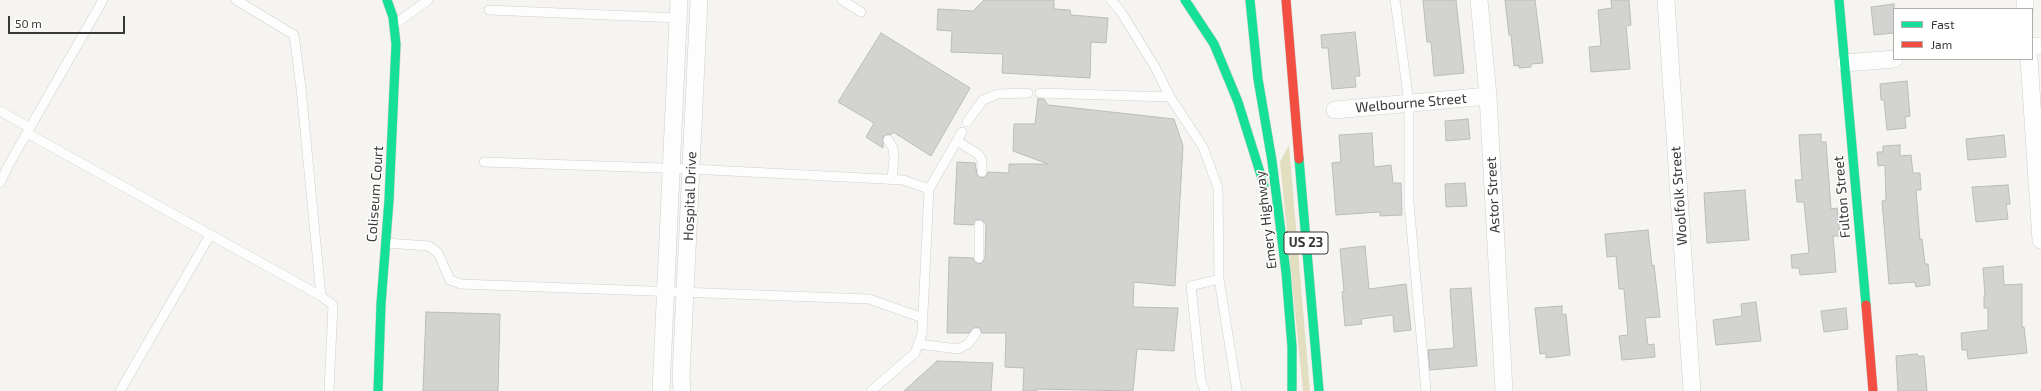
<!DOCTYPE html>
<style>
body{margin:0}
#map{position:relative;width:2041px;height:391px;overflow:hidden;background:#f5f4f1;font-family:"Exo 2",sans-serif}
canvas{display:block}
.legend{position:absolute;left:1893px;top:8px;width:140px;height:52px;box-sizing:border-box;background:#fff;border:1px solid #afafaf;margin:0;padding:5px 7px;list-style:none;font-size:12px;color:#383836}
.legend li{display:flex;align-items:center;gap:8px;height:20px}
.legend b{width:20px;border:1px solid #afafaf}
.scale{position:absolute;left:8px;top:16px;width:117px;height:18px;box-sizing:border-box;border:2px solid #383836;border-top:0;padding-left:5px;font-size:12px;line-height:14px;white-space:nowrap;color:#383836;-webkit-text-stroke:3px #fff;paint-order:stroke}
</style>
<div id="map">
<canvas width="2041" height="391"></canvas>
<ul class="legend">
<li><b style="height:5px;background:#16e098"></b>Fast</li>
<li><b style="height:5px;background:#f24e42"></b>Jam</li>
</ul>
<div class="scale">50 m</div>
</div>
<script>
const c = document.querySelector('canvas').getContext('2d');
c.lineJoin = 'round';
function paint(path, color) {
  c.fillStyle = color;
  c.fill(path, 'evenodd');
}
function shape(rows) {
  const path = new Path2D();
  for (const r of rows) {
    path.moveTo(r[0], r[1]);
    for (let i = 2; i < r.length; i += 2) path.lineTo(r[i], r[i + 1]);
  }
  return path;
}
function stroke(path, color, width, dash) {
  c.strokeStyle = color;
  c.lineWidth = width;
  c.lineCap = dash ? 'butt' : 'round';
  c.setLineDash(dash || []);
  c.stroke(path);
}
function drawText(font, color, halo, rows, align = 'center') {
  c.font = font + ' "Exo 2",sans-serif';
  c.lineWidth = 3;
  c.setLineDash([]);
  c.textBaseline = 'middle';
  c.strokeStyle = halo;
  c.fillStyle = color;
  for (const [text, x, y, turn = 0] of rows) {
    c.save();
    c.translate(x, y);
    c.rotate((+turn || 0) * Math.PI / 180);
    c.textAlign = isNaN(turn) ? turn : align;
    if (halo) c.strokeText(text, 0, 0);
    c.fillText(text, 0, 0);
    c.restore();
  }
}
const green = shape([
 [1289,145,1310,391,1303,391,1280,162]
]);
const building = shape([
 [984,0,1054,0,1054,9,1070,10,1071,15,1108,18,1106,43,1091,42,1090,78,1002,73,1003,54,951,52,952,31,937,30,938,9,973,11,984,0],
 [1423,0,1456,0,1464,73,1434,76,1431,42,1427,42,1423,0],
 [1505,0,1535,0,1543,63,1531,64,1531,67,1519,68,1519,65,1514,66,1511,35,1509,35,1505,0],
 [1611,0,1629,0,1631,25,1626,26,1630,69,1591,72,1589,47,1601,46,1598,10,1612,8,1611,0],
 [1894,4,1894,33,1874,35,1871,7,1894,4],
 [1355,32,1360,76,1355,76,1356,87,1332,89,1328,48,1322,48,1321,35,1355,32],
 [881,33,970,88,931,156,893,132,891,135,887,134,883,137,883,148,866,137,874,123,838,102,881,33],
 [1907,81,1910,116,1905,117,1906,128,1887,130,1884,100,1881,100,1880,84,1907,81],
 [1038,99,1044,99,1048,105,1174,119,1183,146,1175,286,1134,282,1133,307,1178,308,1174,351,1137,349,1133,391,1037,389,1037,391,1023,391,1024,368,1005,367,1006,333,982,333,980,328,976,327,969,333,947,333,949,257,973,258,974,261,979,264,982,263,985,258,986,225,984,222,979,219,973,225,954,224,957,162,975,163,977,175,982,178,985,177,988,172,1009,173,1009,164,1048,164,1013,151,1014,124,1035,124,1038,99],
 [1468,119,1470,139,1446,141,1445,121,1468,119],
 [1372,133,1374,167,1391,165,1393,183,1401,183,1402,215,1380,216,1380,212,1336,215,1332,163,1341,162,1339,135,1372,133],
 [1821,134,1821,142,1826,142,1831,209,1837,208,1840,236,1833,236,1836,272,1800,275,1799,268,1792,268,1791,255,1809,253,1804,202,1797,202,1795,180,1802,180,1799,135,1821,134],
 [2004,135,2006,157,1968,160,1966,139,2004,135],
 [1900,145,1900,156,1911,155,1913,173,1920,173,1921,190,1916,190,1920,240,1922,239,1925,264,1928,264,1930,285,1916,287,1915,282,1889,284,1882,201,1886,200,1885,165,1878,166,1877,152,1883,152,1883,146,1900,145],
 [1465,183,1467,206,1446,207,1445,184,1465,183],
 [2008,185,2010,204,2006,204,2008,219,1976,222,1972,187,2008,185],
 [1745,190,1749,240,1707,243,1704,193,1745,190],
 [1648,230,1652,266,1654,265,1660,317,1645,318,1648,345,1654,344,1655,357,1622,360,1619,336,1628,335,1624,289,1619,289,1616,256,1607,257,1605,234,1648,230],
 [1365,246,1369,289,1406,284,1411,330,1394,332,1393,315,1361,319,1362,324,1345,326,1342,292,1344,291,1340,249,1365,246],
 [2003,266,2004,285,2022,284,2022,327,2024,327,2027,353,1968,359,1967,350,1962,350,1961,333,1988,330,1988,308,1984,308,1984,296,1985,296,1983,268,2003,266],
 [1471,288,1477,366,1430,370,1428,350,1454,348,1450,289,1471,288],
 [1756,302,1761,341,1716,345,1713,320,1742,316,1741,304,1756,302],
 [1562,306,1562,315,1566,314,1570,355,1546,358,1546,353,1540,354,1535,308,1562,306],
 [1846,308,1848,329,1824,332,1821,311,1846,308],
 [426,312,500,314,498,391,423,391,426,312],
 [1917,354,1918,356,1924,356,1927,391,1898,391,1896,356,1917,354],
 [937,361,993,363,991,391,904,391,937,361]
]);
const lane = shape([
 [236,0,294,35,301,88,321,296,333,305,329,391],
 [842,0,861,12],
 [1111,0,1121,12,1155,67,1170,97,1203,147,1218,188,1219,279,1191,286,1201,381,1205,391],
 [1395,0,1409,103,1409,203,1426,391],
 [489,10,678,18],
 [395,24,428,0],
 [1040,93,1170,97],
 [0,111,30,128],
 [967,122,983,100,998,94,1028,93],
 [27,133,321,296],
 [888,140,893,148,894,158,892,179],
 [957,141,978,154,982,160,982,172],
 [484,162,691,169,903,180,929,189,922,334,915,353,871,391],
 [0,183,8,166,103,0],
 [929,189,962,132],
 [386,243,429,246,438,253,450,280,461,284,869,299,923,318],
 [979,258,979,225],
 [1219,279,1237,391],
 [918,344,958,349,968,344,976,333],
 [120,391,210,235]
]);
const street = shape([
 [1479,0,1488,96,1504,391],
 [1666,0,1692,391],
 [2025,0,2025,9],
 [2032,46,2041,46],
 [2029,59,2041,240],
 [1845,63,1894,59],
 [1335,110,1488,96],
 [661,391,679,0],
 [682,391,681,376,699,0]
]);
const fast = shape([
 [1185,0,1214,44,1238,102,1264,185],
 [1250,0,1258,79,1272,161,1286,272,1292,347,1292,391],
 [1839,0,1866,305],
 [1299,159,1319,391],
 [378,391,381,304,389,200,396,44,393,17,387,0]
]);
const jam = shape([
 [1286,0,1299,159],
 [1866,305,1873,391]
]);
const shields = [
 [1306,243,44]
];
const shieldNames = [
 ["US 23",1306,243]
];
const streetNames = [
 ["Welbourne Street",1411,103,-5],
 ["Coliseum Court",375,194,-86],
 ["Astor Street",1493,195,-93],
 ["Hospital Drive",690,196,-88],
 ["Woolfolk Street",1679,196,-94],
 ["Fulton Street",1842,197,-95],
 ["Emery Highway",1266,220,-97]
];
paint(green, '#e2dfc1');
paint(building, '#d3d3d1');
stroke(building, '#bbbbb9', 1);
stroke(lane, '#d0cfcd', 10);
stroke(street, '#d0cfcd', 18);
stroke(fast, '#d0cfcd', 10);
stroke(jam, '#d0cfcd', 10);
stroke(lane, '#fefdfd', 9);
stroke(street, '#fefdfd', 17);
stroke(fast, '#16e098', 9);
stroke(jam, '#f24e42', 9);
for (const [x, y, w] of shields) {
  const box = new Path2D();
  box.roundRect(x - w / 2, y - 11, w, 22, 3);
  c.fillStyle = '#fff';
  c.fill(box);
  stroke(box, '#383836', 1);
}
drawText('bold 13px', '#383836', null, shieldNames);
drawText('14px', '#383836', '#fff', streetNames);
</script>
